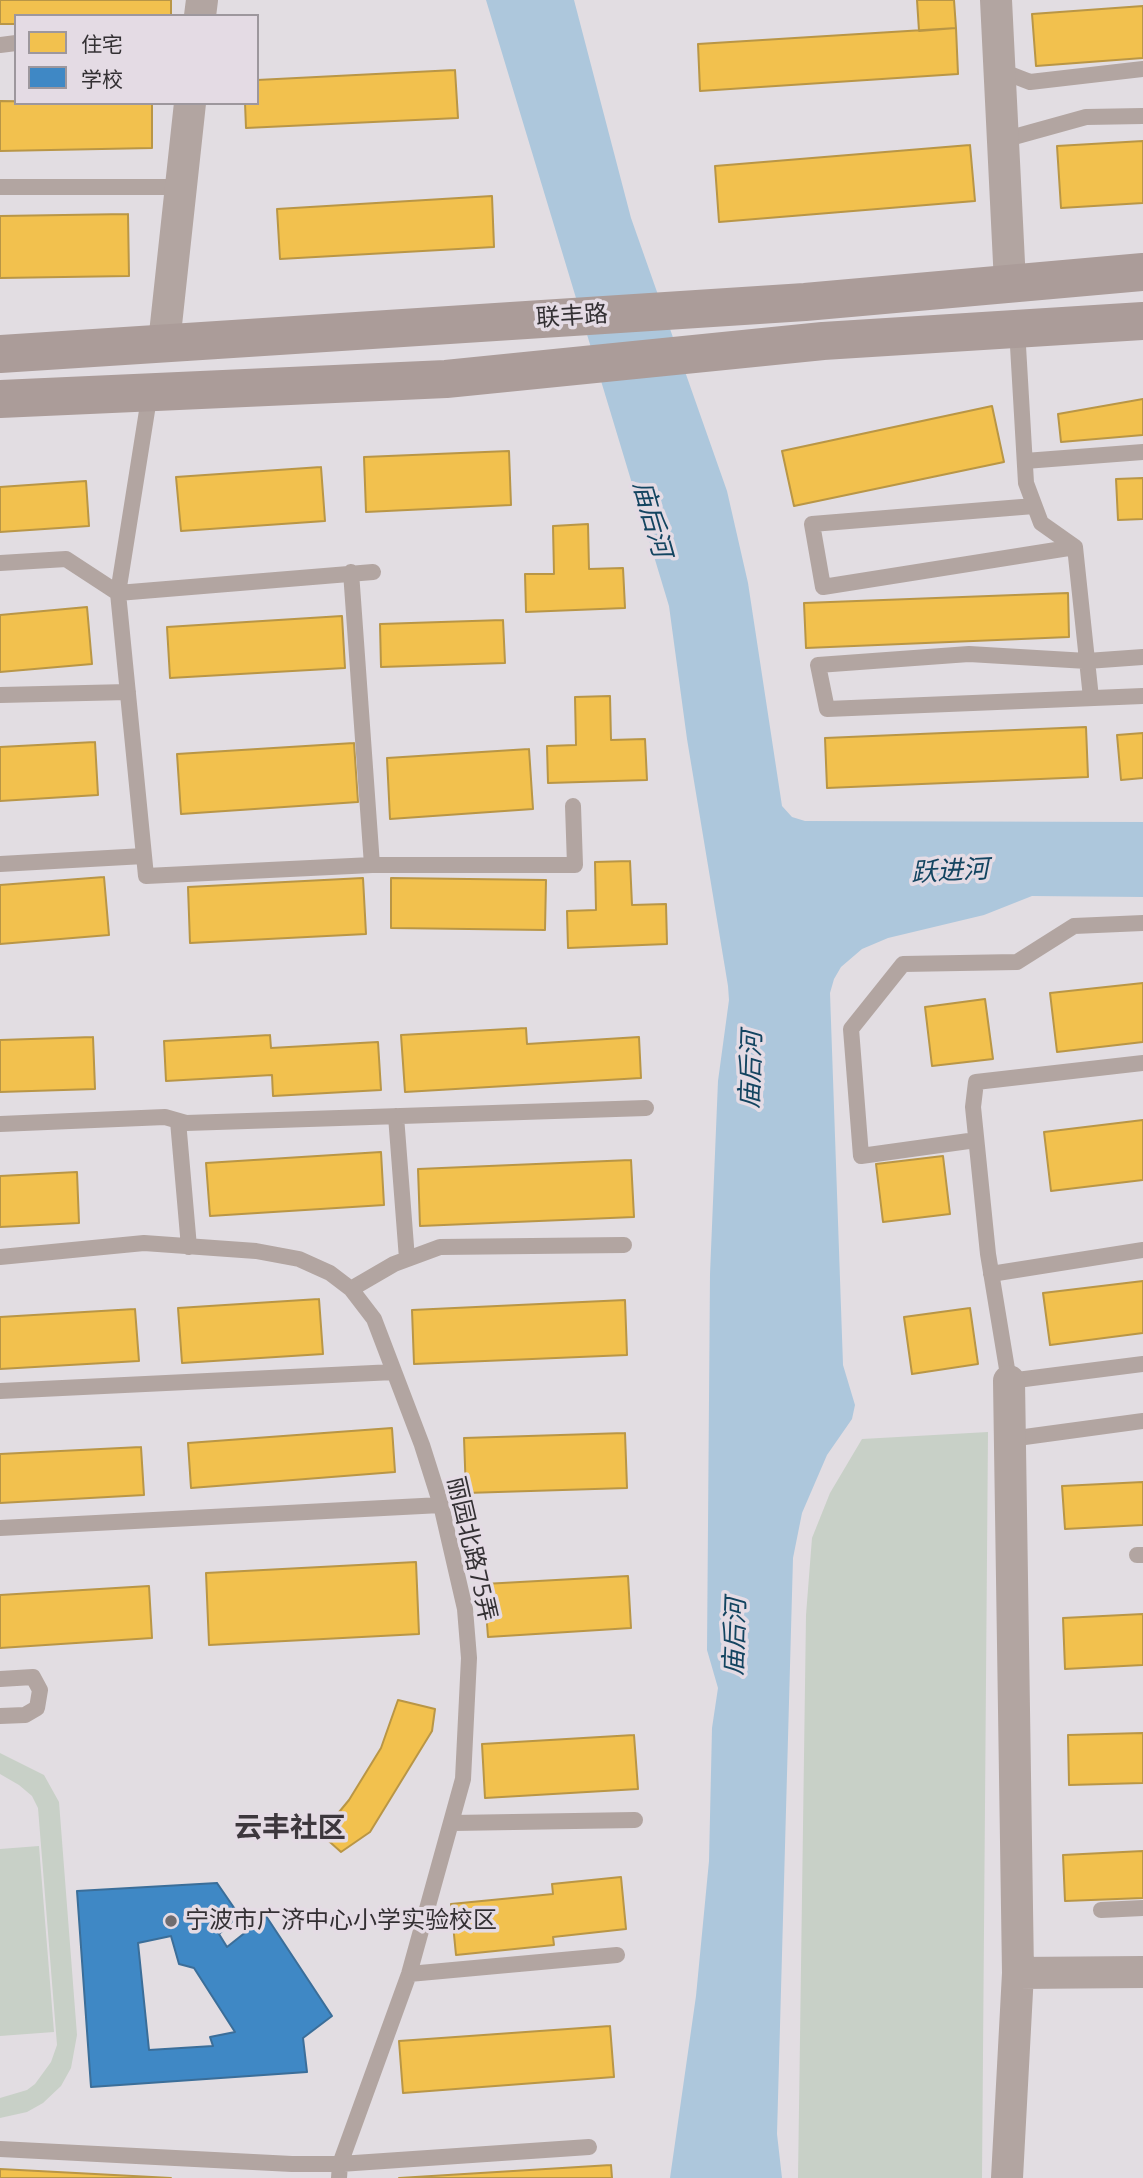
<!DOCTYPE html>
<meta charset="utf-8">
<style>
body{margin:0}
#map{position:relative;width:1143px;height:2178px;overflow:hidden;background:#e2dde2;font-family:"Open Sans","Noto Sans SC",sans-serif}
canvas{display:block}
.legend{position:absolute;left:14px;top:14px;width:245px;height:91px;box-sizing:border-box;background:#e4dbe4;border:2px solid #9d979d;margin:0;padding:9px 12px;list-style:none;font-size:21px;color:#333033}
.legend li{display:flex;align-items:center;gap:14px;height:35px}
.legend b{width:35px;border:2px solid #9d979d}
</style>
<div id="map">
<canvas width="1143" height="2178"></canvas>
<ul class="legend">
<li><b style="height:19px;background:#f2c14e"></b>住宅</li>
<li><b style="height:19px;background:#3f88c5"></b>学校</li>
</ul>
</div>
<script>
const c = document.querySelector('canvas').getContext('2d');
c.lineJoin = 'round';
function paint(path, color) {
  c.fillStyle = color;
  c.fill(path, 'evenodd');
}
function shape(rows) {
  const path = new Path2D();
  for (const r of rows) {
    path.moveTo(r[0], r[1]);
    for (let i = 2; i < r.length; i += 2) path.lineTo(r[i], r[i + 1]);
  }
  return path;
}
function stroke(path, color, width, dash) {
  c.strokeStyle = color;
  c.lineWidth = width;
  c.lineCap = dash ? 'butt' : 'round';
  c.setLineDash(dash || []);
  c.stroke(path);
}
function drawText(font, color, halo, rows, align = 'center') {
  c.font = font + ' "Open Sans","Noto Sans SC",sans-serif';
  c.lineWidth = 7;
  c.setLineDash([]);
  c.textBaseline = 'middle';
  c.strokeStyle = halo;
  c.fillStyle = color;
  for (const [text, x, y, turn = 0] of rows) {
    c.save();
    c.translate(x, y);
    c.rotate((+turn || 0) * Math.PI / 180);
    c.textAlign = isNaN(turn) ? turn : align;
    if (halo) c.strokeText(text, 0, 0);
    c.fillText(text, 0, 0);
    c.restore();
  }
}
const green = shape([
 [988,1432,982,2178,798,2178,806,1615,812,1538,830,1493,862,1439],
 [0,1753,44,1775,59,1802,77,2035,71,2068,61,2086,43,2103,27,2112,0,2118,0,2098,27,2090,35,2084,51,2062,57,2045,38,1808,32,1796,19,1785,0,1774],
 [39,1846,54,2032,0,2036,0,1849]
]);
const water = shape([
 [486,0,574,0,631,218,727,491,748,583,782,806,792,817,805,821,1143,822,1143,897,1032,896,984,915,888,938,862,949,841,967,834,979,830,993,843,1365,855,1405,852,1419,827,1455,802,1513,793,1558,777,2134,782,2178,670,2178,696,1996,709,1861,712,1728,718,1688,707,1650,710,1274,718,1081,729,1000,728,986,687,739,669,606]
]);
const homes = shape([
 [0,0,171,0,171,16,16,16,16,24,0,24,0,0],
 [917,0,954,0,956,28,919,31,917,0],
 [1143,6,1143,58,1036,66,1032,14,1143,6],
 [956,28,958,74,700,91,698,44,956,28],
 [455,70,458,118,246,128,245,103,257,103,257,80,455,70],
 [0,101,152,103,152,148,0,151,0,101],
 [1143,141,1143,203,1061,208,1057,146,1143,141],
 [970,145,975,201,719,222,715,166,970,145],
 [492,196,494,247,280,259,277,209,492,196],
 [128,214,129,276,0,278,0,216,128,214],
 [1143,399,1143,435,1061,442,1058,414,1143,399],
 [992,406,1004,462,794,506,782,451,992,406],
 [509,451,511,505,366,512,364,457,509,451],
 [321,467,325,521,181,531,176,477,321,467],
 [1143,478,1143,519,1118,520,1116,479,1143,478],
 [86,481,89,526,0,532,0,487,86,481],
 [588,524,589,569,623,568,625,608,526,612,525,574,554,574,553,526,588,524],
 [1068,593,1069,637,806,648,804,603,1068,593],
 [87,607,92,664,0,672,0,615,87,607],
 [342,616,345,668,170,678,167,627,342,616],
 [503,620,505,663,381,667,380,624,503,620],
 [610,696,611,740,645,739,647,780,548,783,547,746,576,745,575,697,610,696],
 [1086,727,1088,777,827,788,825,738,1086,727],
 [1143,733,1143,778,1121,780,1117,735,1143,733],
 [95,742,98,795,0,801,0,747,95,742],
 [354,743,358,802,181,814,177,754,354,743],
 [529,749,533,809,390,819,387,758,529,749],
 [630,861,632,905,666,904,667,944,568,948,567,911,596,910,595,862,630,861],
 [104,877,109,935,0,944,0,885,104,877],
 [363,878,366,934,190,943,188,887,363,878],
 [391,878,546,880,545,930,391,928,391,878],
 [1143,983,1143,1042,1057,1052,1050,993,1143,983],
 [985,999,993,1059,932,1066,925,1007,985,999],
 [526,1028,527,1044,639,1037,641,1078,405,1092,401,1035,526,1028],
 [270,1035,271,1048,378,1042,381,1090,273,1096,272,1075,166,1081,164,1041,270,1035],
 [93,1037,95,1089,0,1092,0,1040,93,1037],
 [1143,1120,1143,1180,1051,1191,1044,1132,1143,1120],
 [381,1152,384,1205,210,1216,206,1163,381,1152],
 [943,1156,950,1214,883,1222,876,1164,943,1156],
 [631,1160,634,1217,420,1226,418,1169,631,1160],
 [77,1172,79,1223,0,1227,0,1176,77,1172],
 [1143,1281,1143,1333,1050,1345,1043,1293,1143,1281],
 [319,1299,323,1354,182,1363,178,1308,319,1299],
 [625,1300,627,1355,414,1364,412,1310,625,1300],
 [970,1308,978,1364,912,1374,904,1317,970,1308],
 [135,1309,139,1361,0,1369,0,1317,135,1309],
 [392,1428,395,1472,191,1488,188,1443,392,1428],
 [625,1433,627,1488,466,1493,464,1438,625,1433],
 [141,1447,144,1495,0,1503,0,1454,141,1447],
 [1143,1482,1143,1525,1065,1529,1062,1486,1143,1482],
 [416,1562,419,1634,209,1645,206,1573,416,1562],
 [628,1576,631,1628,488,1637,484,1584,628,1576],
 [149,1586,152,1638,0,1648,0,1595,149,1586],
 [1143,1614,1143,1665,1065,1669,1063,1618,1143,1614],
 [398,1700,435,1709,432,1731,370,1832,341,1852,321,1834,349,1800,381,1748,398,1700],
 [1143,1733,1143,1783,1069,1785,1068,1735,1143,1733],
 [634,1735,638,1789,485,1798,482,1744,634,1735],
 [1143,1851,1143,1898,1065,1901,1063,1855,1143,1851],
 [621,1877,626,1929,553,1937,554,1945,456,1955,451,1904,553,1894,552,1884,621,1877],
 [610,2026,614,2077,403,2093,399,2041,610,2026],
 [611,2165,612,2178,399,2178,611,2165],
 [0,2169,171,2178,0,2178,0,2169]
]);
const schools = shape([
 [217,1883,239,1915,219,1934,227,1947,266,1916,332,2016,303,2038,307,2072,91,2087,77,1891,217,1883],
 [171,1936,179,1964,194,1968,235,2032,210,2037,213,2046,149,2050,138,1943,171,1936]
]);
const service = shape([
 [0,45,16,43],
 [999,70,1030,82,1143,69],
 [1003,140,1086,117,1143,116],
 [0,187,181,187],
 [1017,329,1026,483,1041,523,1075,547,1091,698],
 [150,392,118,593,146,876,372,865,351,572],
 [1025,461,1143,452],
 [1034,506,812,524,823,587,1075,547],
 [0,563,66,559,118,593,373,572],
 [1143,657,1087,661,969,654,818,665,827,709,1143,696],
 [0,695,128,692],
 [0,864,144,856],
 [372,865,575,865,573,806],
 [1143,1063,976,1082,973,1107,988,1254,1009,1381,1143,1364],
 [396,1116,407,1259],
 [178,1121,189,1247],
 [0,1124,165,1117,186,1123,646,1108],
 [976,1140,861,1156,851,1029,903,964,1017,962,1074,926,1143,923],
 [0,1257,144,1243,256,1251,299,1259,330,1273,351,1289,374,1319,422,1445,441,1505,465,1609,469,1658,463,1779,409,1974,340,2164,339,2178],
 [991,1274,1143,1250],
 [351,1289,394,1264,440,1247,624,1245],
 [0,1391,394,1372],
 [1010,1439,1143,1421],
 [0,1528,441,1505],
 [1137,1555,1143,1555],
 [0,1679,33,1677,40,1690,37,1708,25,1715,0,1716],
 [453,1823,635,1820],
 [1101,1910,1143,1908],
 [409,1974,617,1955],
 [0,2149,292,2164,340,2164,589,2147]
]);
const minor = shape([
 [996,0,1010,283],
 [200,16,202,0],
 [164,343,190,103],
 [1018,1973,1143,1972],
 [1007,2178,1018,1973,1009,1381]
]);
const primary = shape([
 [0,354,805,302,1143,272],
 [0,399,446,379,823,341,1143,321]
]);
const markers = [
 [171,1921,7,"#706d70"]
];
const streetNames = [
 ["联丰路",572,317,-4],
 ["丽园北路75弄",471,1549,77]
];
const poiNames = [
 ["宁波市广济中心小学实验校区",185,1921]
];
const waterNames = [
 ["庙后河",651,519,74],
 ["跃进河",950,872,-3],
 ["庙后河",752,1070,-88],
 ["庙后河",736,1637,-88]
];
const quarterNames = [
 ["云丰社区",290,1829]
];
paint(green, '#c8d0c7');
paint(water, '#adc7dc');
paint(homes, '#f2c14e');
stroke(homes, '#b99646', 2);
paint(schools, '#3f88c5');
stroke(schools, '#3b6e99', 2);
stroke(service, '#b2a5a1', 16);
stroke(minor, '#b2a5a1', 32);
stroke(primary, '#ab9c99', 38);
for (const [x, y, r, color] of markers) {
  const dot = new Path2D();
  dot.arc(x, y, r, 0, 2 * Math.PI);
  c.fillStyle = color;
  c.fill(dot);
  stroke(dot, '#e4dbe4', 2.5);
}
drawText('24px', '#333033', '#e4dbe4', streetNames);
drawText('24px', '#333033', '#e4dbe4', poiNames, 'left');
drawText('italic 26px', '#134460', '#e4dbe4', waterNames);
drawText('bold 28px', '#3d373d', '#e4dbe4', quarterNames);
</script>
